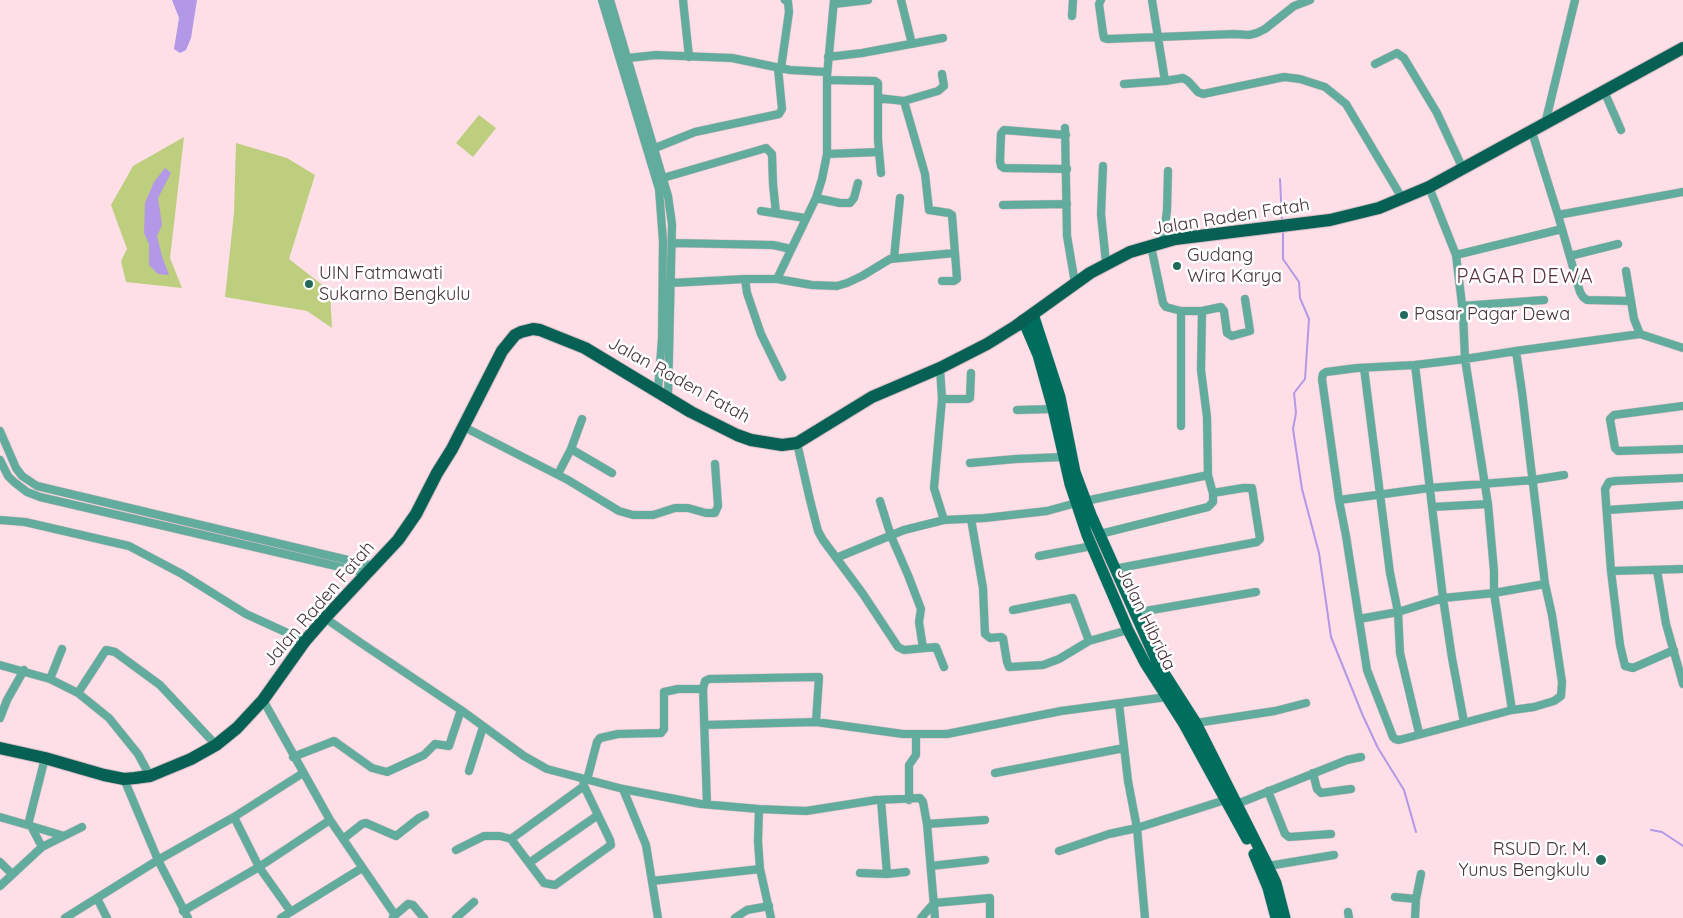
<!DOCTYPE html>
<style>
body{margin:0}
canvas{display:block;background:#fedfe8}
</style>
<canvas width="1683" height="918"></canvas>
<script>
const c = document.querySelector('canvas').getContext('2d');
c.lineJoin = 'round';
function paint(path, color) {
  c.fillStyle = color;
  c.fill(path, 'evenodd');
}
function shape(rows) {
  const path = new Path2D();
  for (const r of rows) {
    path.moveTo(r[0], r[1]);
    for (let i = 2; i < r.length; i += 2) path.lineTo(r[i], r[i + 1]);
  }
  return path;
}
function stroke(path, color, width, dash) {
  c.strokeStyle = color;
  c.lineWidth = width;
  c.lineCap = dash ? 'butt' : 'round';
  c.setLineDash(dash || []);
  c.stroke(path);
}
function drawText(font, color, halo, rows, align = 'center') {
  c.font = font + ' Quicksand,sans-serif';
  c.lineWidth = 5;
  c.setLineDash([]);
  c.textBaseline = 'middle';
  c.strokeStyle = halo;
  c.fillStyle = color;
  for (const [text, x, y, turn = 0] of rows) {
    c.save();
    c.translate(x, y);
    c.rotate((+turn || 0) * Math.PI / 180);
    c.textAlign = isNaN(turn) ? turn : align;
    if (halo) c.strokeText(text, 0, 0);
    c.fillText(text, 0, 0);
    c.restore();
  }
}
const green = shape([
 [479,115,496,128,473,157,456,143],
 [184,137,170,258,182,288,126,282,121,261,127,249,111,205,133,166],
 [236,143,287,158,315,175,289,259,330,291,332,328,307,311,225,297,234,213]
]);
const water = shape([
 [172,0,197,0,191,38,186,50,180,53,174,49,179,18],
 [165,168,171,173,158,198,162,225,157,236,162,256,169,275,158,274,149,265,149,244,144,233,145,203,154,182]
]);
const stream = shape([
 [1280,179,1282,221],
 [1283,231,1283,259,1299,282,1300,298,1309,319,1305,379,1294,393,1296,413,1293,429,1302,489,1319,553,1331,637,1363,716,1378,748,1404,790,1416,832],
 [1651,830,1662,832,1683,846]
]);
const minor = shape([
 [602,0,659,189,663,241,662,339,658,390],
 [610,0,668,196,672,224,668,397],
 [683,0,689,57],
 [901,0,912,44],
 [1101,0,1099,4,1103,33,1104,38,1108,39,1234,34,1249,35,1257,33,1265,29,1294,6,1310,0],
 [1152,0,1165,81],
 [834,4,868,0],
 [1072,16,1073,0],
 [828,57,862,53,943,38],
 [628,58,656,55,732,58,790,70,827,72],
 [1375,64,1397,53,1404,58,1437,113,1463,169],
 [781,68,789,12,788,2,785,0],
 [827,80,875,81,878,83,878,140,881,173],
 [1124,84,1165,81,1183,78,1188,81,1198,92,1203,94,1284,77,1300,79,1325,87,1346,104,1402,198],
 [1604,91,1621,130],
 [878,98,904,101,938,91,944,86,942,74],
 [904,101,925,174,929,210,949,213,952,215,957,279,954,281,942,281],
 [1545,124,1575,0],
 [1065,128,1067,236,1075,283],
 [1532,132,1558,215,1683,192],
 [1066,135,1004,130,1001,134,1000,161,1001,166,1004,168,1067,169],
 [655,148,695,132,779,114,782,109,778,68],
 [827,154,879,152],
 [1103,166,1101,214,1106,263],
 [663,178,766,148,772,154,773,184,776,213],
 [1429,187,1456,255,1562,229],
 [816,198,840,203,850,203,854,198,858,183],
 [1003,205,1067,204],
 [761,211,805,218],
 [1558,215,1580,292,1583,297,1587,300,1631,301],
 [1163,242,1167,210,1168,171],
 [672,243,773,245,791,249],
 [1151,246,1163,303,1166,307,1181,311,1202,311,1221,307,1224,311,1227,333,1232,336,1250,331,1245,299],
 [1456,255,1463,313,1465,359,1488,504,1494,571,1494,593,1512,710],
 [1570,256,1618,244],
 [894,258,900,198],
 [1626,271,1634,319,1640,334],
 [745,279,777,279,816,198,822,179,827,154,827,76,834,0],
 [777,279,812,285,837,286,847,283,862,276,890,259,955,253],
 [671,283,745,279,747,293,761,334,782,377],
 [1462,306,1544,300],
 [1181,311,1181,426],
 [1516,351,1522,392,1545,584,1552,615,1562,682,1561,696,1554,701,1534,707,1512,710,1399,740,1395,739,1393,737,1367,670,1346,536,1339,500,1322,379,1323,374,1326,372,1357,368,1415,365,1465,359,1516,351,1640,334,1683,348],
 [1415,365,1443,598,1452,658,1464,722],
 [940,368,942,399,934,488,944,520],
 [1364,368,1390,573,1398,612,1400,653,1419,733],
 [942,399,968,399,970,398,971,373],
 [1683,406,1614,415,1610,419,1615,448,1618,451,1683,449],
 [1017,410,1053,409],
 [464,427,568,480,619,511,633,515,653,515,675,508,688,508,706,513,715,513,718,506,715,464],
 [0,431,16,468,22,476,37,486,373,566],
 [797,443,810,500,818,531,823,540,863,594,898,647,904,650,936,647,944,667],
 [571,449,582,419],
 [0,460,8,476,14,482,27,492,40,497,366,573],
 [970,463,1016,459,1062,457],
 [558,474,571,449,612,473],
 [1339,500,1429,488,1533,480,1564,475],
 [880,501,891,536,908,575,921,609,919,622,923,648],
 [1432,507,1488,504],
 [1607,510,1683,505],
 [971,519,983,588,985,634,990,638,1001,637,1003,638,1007,662,1009,667,1043,665,1059,659,1089,641,1128,630],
 [0,520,25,522,129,546,182,574,246,614,305,641],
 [1100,534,1208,507,1213,502,1213,493],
 [1039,556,1092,546],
 [836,558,904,530,944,520,985,518,1047,511,1076,503,1208,475],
 [1114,569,1257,542,1260,539,1252,488,1243,488,1213,493,1212,490,1208,475,1207,417,1201,370,1202,311],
 [1657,570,1666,624,1683,684],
 [1611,571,1683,569],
 [1013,610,1073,598,1089,641],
 [1134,613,1256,592],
 [325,618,361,643,461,710,524,756,547,769,623,789,701,804,759,809,806,811,876,800,920,798,923,802,927,824,935,918],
 [1359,619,1398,612,1443,598,1494,593,1545,584],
 [1674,650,1633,668,1625,666,1620,645,1611,571,1605,489,1609,482,1615,481,1683,478],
 [0,665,50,679,62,649],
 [50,679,78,693,109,718,138,754,150,776],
 [78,693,106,650,115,652,160,685,216,745],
 [263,700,330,820,395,915],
 [1119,704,1128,781,1137,828,1145,918],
 [0,718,7,700,24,670],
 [1196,723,1275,711,1306,703],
 [704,725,816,722,903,734,947,734,1061,711,1167,697],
 [293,757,334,741,372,768,387,772,424,755,435,744,449,746,461,710],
 [469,771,483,727],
 [995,773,1124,748],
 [1313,773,1317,789,1321,793,1351,789],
 [124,779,158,860,188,918],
 [587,780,597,742,600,738,618,734,661,733,664,729,664,692,678,689,703,689],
 [623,789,646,845,658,918],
 [1268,791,1285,834,1289,837,1331,834],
 [881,800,887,874],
 [909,800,909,765,916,755,916,735],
 [707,804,703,689,705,681,709,679,819,677,816,722],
 [1237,804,1347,760,1361,757],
 [759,809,758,841,760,869,771,918],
 [0,817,31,826,42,847],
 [927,824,985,820],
 [28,825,45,758],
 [31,826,64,836],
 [343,839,362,824,366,823,396,836,419,818,425,815],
 [511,839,584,786],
 [456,850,484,836,500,836,511,839,544,883,555,885,611,845,610,840,584,786,583,779],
 [1059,851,1109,834,1137,828,1225,800],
 [0,862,12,874],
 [529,863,598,815],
 [931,866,985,860],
 [1268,866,1334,855],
 [860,873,887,874,906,872],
 [652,881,760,869],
 [0,886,42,847,82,827],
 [1395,897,1416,899],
 [97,898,107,918],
 [183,911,259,867,234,817],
 [291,912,259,867,330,820],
 [1348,912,1349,918],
 [393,917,408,904,413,905,424,918],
 [65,918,158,860,234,817,303,773],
 [281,918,362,868],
 [456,918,474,902],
 [735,918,747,910,769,906],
 [921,918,934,903,990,898,990,918],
 [1415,918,1416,899,1421,874]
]);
const primary = shape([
 [1033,314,1060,397,1075,472,1091,515,1157,662,1196,723,1268,866,1276,883,1285,918],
 [1023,320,1038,355,1053,409,1070,484,1087,535,1128,630,1145,663,1184,724,1247,839],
 [1254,854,1268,888,1276,918]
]);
const trunk = shape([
 [0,748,45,758,104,775,124,779,135,778,150,776,191,759,216,745,237,728,263,700,305,641,325,618,398,540,416,514,437,473,452,449,502,351,515,335,521,332,533,329,540,330,585,348,691,412,737,435,751,440,782,445,797,443,872,397,940,368,987,344,1016,326,1090,273,1130,252,1175,239,1330,220,1379,208,1429,187,1683,48]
]);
const markers = [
 [1177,266,5,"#22685b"],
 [309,284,5,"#22685b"],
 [1404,315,5,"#22685b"],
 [1601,860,6,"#22685b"]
];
const streetNames = [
 ["Jalan Raden Fatah",1231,217,-9],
 ["Jalan Raden Fatah",679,380,29],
 ["Jalan Raden Fatah",319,604,-49],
 ["Jalan Hibrida",1146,619,64]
];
const poiNames = [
 ["Gudang",1187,256],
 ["Wira Karya",1187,277],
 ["UIN Fatmawati",319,274],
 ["Sukarno Bengkulu",319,295],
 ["Pasar Pagar Dewa",1414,315],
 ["RSUD Dr. M.",1590,850,"right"],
 ["Yunus Bengkulu",1590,871,"right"]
];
const quarterNames = [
 ["PAGAR DEWA",1525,277]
];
paint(green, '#bdce7e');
paint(water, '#b298e6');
stroke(stream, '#b298e6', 2);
stroke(minor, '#dabdc5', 9);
stroke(primary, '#dabdc5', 12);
stroke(trunk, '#dabdc5', 14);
stroke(minor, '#62ac9d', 8);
stroke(primary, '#006e5f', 11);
stroke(trunk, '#066154', 12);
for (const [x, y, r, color] of markers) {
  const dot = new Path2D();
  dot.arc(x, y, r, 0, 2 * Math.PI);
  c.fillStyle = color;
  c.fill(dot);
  stroke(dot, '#fff', 2);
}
drawText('18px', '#48343a', '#fff', streetNames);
drawText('18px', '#48343a', '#fff', poiNames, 'left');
c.letterSpacing = '1px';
drawText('20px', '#562e3c', '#fff', quarterNames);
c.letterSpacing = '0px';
</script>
